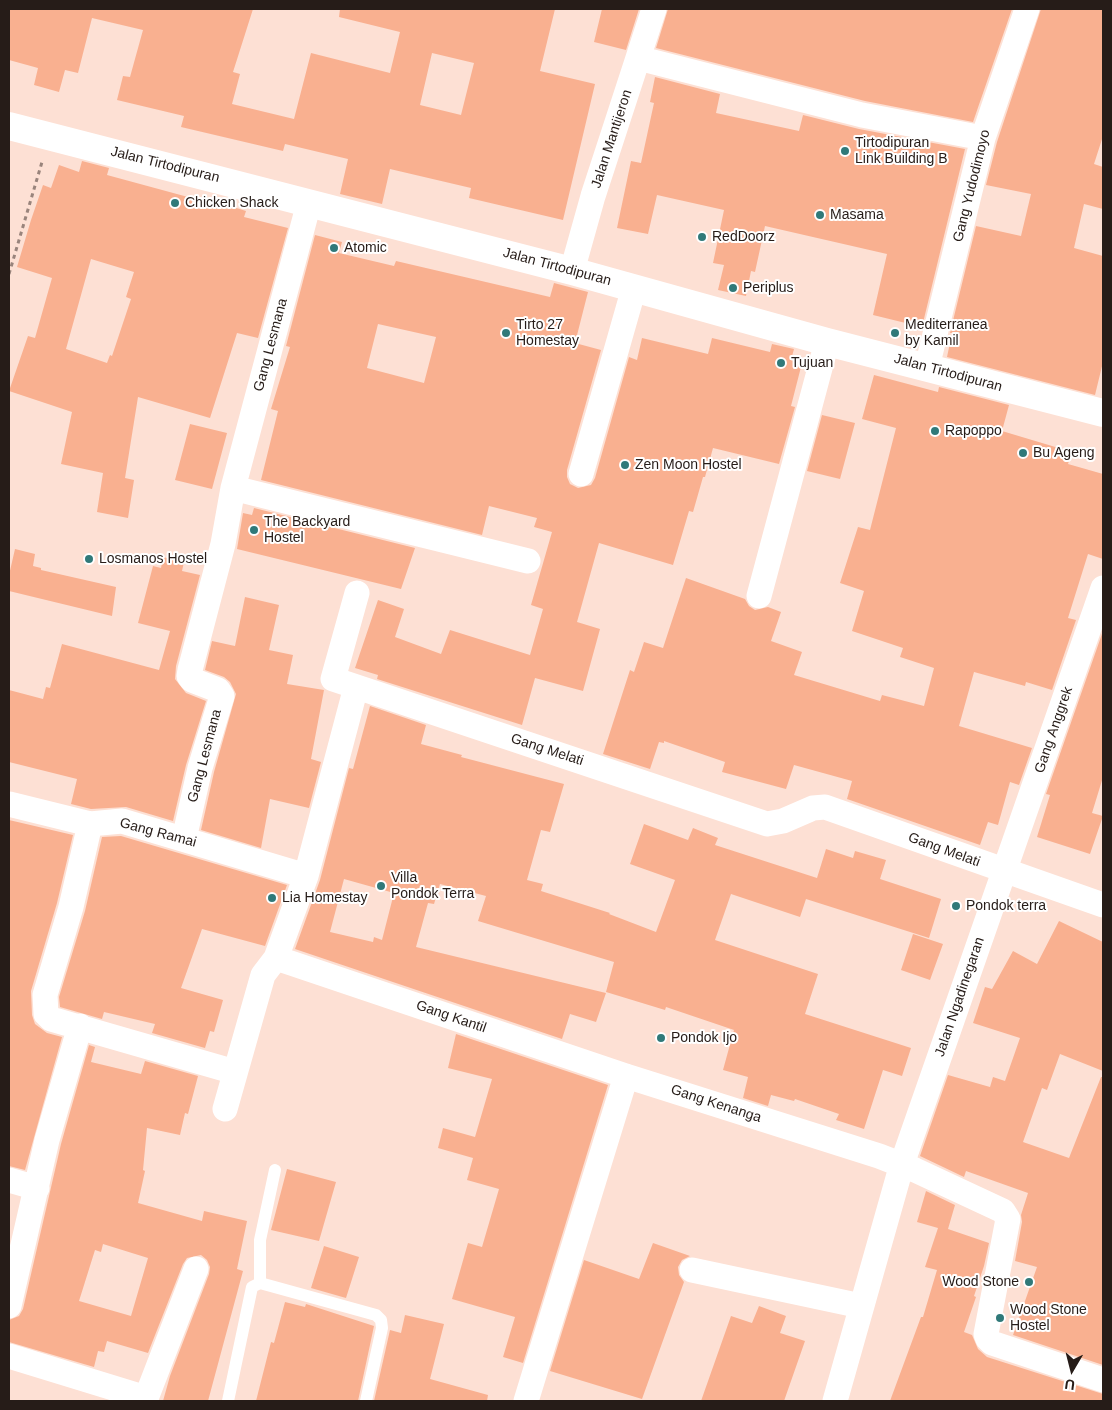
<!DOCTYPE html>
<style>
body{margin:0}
#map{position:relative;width:1112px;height:1410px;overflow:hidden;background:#fde0d4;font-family:Arial,sans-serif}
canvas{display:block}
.frame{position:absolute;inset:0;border:10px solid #261c18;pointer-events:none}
.north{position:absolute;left:1047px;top:1345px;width:50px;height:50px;-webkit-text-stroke:4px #fff;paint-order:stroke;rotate:188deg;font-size:14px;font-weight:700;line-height:20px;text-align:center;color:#261c18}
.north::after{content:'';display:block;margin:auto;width:18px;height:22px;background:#261c18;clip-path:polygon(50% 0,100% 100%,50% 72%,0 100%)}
</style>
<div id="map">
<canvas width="1112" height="1410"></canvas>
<div class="frame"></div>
<div class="north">U</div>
</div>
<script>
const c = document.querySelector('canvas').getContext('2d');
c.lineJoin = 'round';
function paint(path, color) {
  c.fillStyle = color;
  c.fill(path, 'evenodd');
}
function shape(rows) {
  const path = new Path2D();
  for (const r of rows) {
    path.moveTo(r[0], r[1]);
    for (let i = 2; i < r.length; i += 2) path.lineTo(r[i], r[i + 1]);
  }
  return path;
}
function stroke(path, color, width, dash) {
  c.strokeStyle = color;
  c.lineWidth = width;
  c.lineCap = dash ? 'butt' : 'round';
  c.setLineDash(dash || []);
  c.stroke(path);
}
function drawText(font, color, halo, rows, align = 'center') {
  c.font = font + ' Arial,sans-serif';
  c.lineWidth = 4;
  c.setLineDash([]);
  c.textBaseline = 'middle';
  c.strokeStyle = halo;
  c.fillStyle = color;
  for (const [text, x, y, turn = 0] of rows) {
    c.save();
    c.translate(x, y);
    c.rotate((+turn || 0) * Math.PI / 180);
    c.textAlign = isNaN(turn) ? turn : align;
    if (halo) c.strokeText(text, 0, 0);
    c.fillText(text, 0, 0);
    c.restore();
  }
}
const building = shape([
 [9,9,253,9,233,72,240,74,232,104,294,119,311,53,390,73,400,32,339,17,340,9,555,9,540,71,595,84,563,220,469,198,471,188,390,169,382,204,340,194,348,159,285,144,283,151,181,127,184,116,117,100,123,76,130,77,143,30,92,18,78,73,65,70,59,92,34,85,38,68,9,60],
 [432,53,474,63,461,115,420,105],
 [602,9,639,9,626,50,594,42],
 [668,9,1012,9,973,122,865,101,656,48],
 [1041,9,1103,9,1103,136,1094,164,1103,167,1103,209,1084,204,1074,248,1103,256,1103,362,1095,395,947,357,952,333,950,333,976,226,1021,236,1031,194,986,185,997,142],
 [655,77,720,94,716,113,799,131,803,115,859,129,965,149,922,327,873,315,887,254,765,226,755,272,751,271,746,296,718,290,724,265,713,263,724,210,657,195,648,234,617,228,631,161,641,163,654,103,650,102],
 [82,161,109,168,107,175,210,203,211,200,246,211,244,217,288,228,258,338,237,333,210,418,138,397,125,478,134,480,128,518,97,512,103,473,61,464,72,412,9,391,28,336,35,338,52,278,17,267,31,220,43,185,51,188,59,165,79,172],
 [91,259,134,272,126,297,131,299,112,356,110,355,107,363,66,349],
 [315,235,342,242,339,253,394,266,396,261,550,297,554,283,588,292,575,343,601,350,567,470,567,477,570,484,578,488,591,485,595,478,629,357,637,360,642,338,708,354,712,338,770,352,772,344,794,349,791,360,802,363,791,406,795,407,779,464,713,448,705,477,703,477,693,512,689,511,673,565,599,543,577,622,600,629,583,691,535,678,522,725,377,679,378,675,355,668,378,600,404,609,395,637,441,654,450,630,530,655,543,609,531,605,552,532,534,527,537,518,489,506,482,535,261,480,278,411,271,409,290,347,286,346],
 [378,324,436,337,424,383,367,368],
 [874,375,938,392,939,387,1009,405,1002,431,1072,452,1068,464,1103,474,1103,559,1088,554,1068,618,1076,620,1052,690,1026,682,1025,686,974,672,959,726,1032,748,1019,785,1010,782,998,825,988,822,980,845,847,799,852,781,794,765,786,789,722,772,725,762,664,741,664,743,659,742,650,769,603,754,630,670,634,672,644,642,663,648,686,578,745,599,749,606,755,610,768,607,781,612,771,641,802,652,794,675,880,701,882,695,924,706,934,668,900,657,903,648,852,631,864,591,840,583,858,527,870,530,896,428,862,419],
 [822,415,855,423,840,479,807,471],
 [190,424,227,433,212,489,175,480],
 [254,508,415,548,401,589,237,549,243,513,252,515],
 [15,549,35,554,33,566,41,568,41,570,116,587,112,616,9,591,9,575],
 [163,557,184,562,182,571,200,575,176,666,175,679,186,693,206,701,186,765,173,821,126,807,91,809,71,804,77,779,9,762,9,690,43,699,46,687,50,688,62,644,159,670,170,631,138,623,153,566,161,568],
 [245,597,279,605,269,650,293,655,287,684,324,690,311,759,321,762,309,808,270,799,261,848,201,830,214,772,236,694,230,682,224,677,205,670,212,641,235,646],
 [1103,631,1103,777,1092,813,1103,816,1090,854,1037,837,1050,795,1046,794],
 [370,706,426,725,421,744,462,755,461,757,564,784,550,832,541,830,527,880,543,884,541,891,610,913,609,914,656,932,675,880,630,864,644,824,688,840,693,828,718,838,715,845,817,878,826,849,853,858,855,851,886,860,880,879,941,899,929,938,806,899,800,917,731,894,715,940,818,974,805,1014,911,1048,902,1076,883,1070,864,1129,836,1120,839,1114,795,1099,794,1101,771,1095,768,1106,743,1098,748,1077,723,1070,734,1030,666,1007,665,1010,606,992,614,962,478,921,486,896,440,884,434,904,428,903,416,947,606,993,596,1022,570,1014,562,1039,295,949,320,880,349,768,353,769],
 [344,879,394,893,382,940,374,937,373,942,330,932],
 [9,820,73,835,57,903,31,991,32,1015,35,1024,47,1033,62,1037,25,1170,9,1166],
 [121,836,287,885,265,946,202,929,181,988,223,1000,214,1032,210,1031,205,1048,152,1033,155,1024,104,1012,102,1019,60,1007,59,997,85,911,102,837],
 [1059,921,1103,942,1103,1071,1060,1054,1047,1090,1042,1088,1023,1142,1069,1158,1101,1077,1103,1077,1103,1365,1013,1335,1037,1267,1015,1261,1022,1222,1021,1215,1028,1193,966,1171,964,1177,920,1156,948,1075,990,1087,993,1077,1005,1081,1020,1038,973,1023,985,987,992,989,1013,951,1037,964],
 [913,934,943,944,930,980,901,970],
 [456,1034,608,1085,523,1363,503,1357,515,1317,452,1299,468,1243,482,1247,499,1189,467,1180,473,1158,438,1148,443,1128,475,1137,492,1079,448,1068],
 [89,1045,95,1047,91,1062,141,1074,145,1061,198,1076,188,1114,185,1113,180,1135,147,1128,143,1170,145,1171,138,1203,202,1221,204,1211,247,1221,237,1269,243,1271,208,1401,163,1401,170,1376,209,1274,210,1267,207,1260,201,1255,187,1258,183,1264,148,1353,107,1341,104,1352,98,1351,94,1367,9,1342,9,1320,19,1316,23,1309,61,1144],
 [103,1244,148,1258,131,1316,79,1301,95,1250,101,1252],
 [287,1169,336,1182,319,1241,271,1230],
 [926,1191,955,1205,948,1229,989,1243,984,1266,974,1296,976,1297,964,1332,972,1335,978,1349,987,1357,1103,1394,1103,1401,890,1401,921,1317,923,1317,937,1270,925,1267,938,1228,917,1222],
 [653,1243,690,1256,682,1260,678,1267,679,1275,684,1282,642,1399,550,1371,584,1260,639,1279],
 [324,1246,359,1257,346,1298,311,1288],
 [285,1302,305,1307,306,1304,374,1326,358,1401,256,1401,271,1342,274,1343],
 [759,1306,786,1316,780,1333,805,1341,784,1401,701,1401,731,1316,752,1323],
 [405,1315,444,1324,430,1379,488,1395,487,1401,374,1401,390,1330,401,1333]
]);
const path = shape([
 [9,274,42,162]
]);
const service = shape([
 [260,1283,260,1240,275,1170],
 [228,1401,252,1287,260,1283,376,1315,381,1320,382,1328,366,1401]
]);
const minor = shape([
 [638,58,862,115,983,138],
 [572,271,593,196,654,9],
 [927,367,983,138,1027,9],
 [581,474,634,288],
 [233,488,528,561],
 [357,593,333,679,767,824,783,821,813,808,825,807,1103,905],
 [759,596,827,342],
 [9,804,90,824,122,821,306,876],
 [90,824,71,907,45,995,46,1014,51,1019,235,1072],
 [184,839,200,768,222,696,218,690,192,680,189,676,190,670,223,544,233,488,309,203],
 [276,958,626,1076,879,1156,915,1170,1003,1211,1008,1219,986,1334,988,1339,992,1343,1103,1380],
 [225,1109,263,975,276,958,306,876,356,687],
 [9,1180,37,1188],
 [692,1270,861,1306],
 [9,1306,47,1140,80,1026],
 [9,1356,146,1398],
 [145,1401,196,1269],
 [526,1401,626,1076],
 [835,1401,902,1164,1103,588]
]);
const tertiary = shape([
 [9,126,572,271,827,342,1103,413]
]);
const markers = [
 [845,151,5,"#307979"],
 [175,203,5,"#307979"],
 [820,215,5,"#307979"],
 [702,237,5,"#307979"],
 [334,248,5,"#307979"],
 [733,288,5,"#307979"],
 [506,333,5,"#307979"],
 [895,333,5,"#307979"],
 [781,363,5,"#307979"],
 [935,431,5,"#307979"],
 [1023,453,5,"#307979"],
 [625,465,5,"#307979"],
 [254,530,5,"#307979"],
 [89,559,5,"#307979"],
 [381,886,5,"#307979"],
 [272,898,5,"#307979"],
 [956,906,5,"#307979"],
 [661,1038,5,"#307979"],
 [1029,1282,5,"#307979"],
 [1000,1318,5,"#307979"]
];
const streetNames = [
 ["Jalan Mantijeron",612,139,-72],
 ["Jalan Tirtodipuran",165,165,14],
 ["Gang Yudodimoyo",972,186,-76],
 ["Jalan Tirtodipuran",557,267,15],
 ["Gang Lesmana",271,345,-75],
 ["Jalan Tirtodipuran",948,373,15],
 ["Gang Anggrek",1054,730,-71],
 ["Gang Melati",547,750,18],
 ["Gang Lesmana",205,756,-75],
 ["Gang Ramai",158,833,15],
 ["Gang Melati",944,850,20],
 ["Jalan Ngadinegaran",960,997,-71],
 ["Gang Kantil",451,1017,19],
 ["Gang Kenanga",716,1104,18]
];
const poiNames = [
 ["Tirtodipuran",855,143],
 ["Link Building B",855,159],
 ["Chicken Shack",185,203],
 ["Masama",830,215],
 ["RedDoorz",712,237],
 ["Atomic",344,248],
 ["Periplus",743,288],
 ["Tirto 27",516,325],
 ["Homestay",516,341],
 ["Mediterranea",905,325],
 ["by Kamil",905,341],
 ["Tujuan",791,363],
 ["Rapoppo",945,431],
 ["Bu Ageng",1033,453],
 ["Zen Moon Hostel",635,465],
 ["The Backyard",264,522],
 ["Hostel",264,538],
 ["Losmanos Hostel",99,559],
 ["Villa",391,878],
 ["Pondok Terra",391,894],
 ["Lia Homestay",282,898],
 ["Pondok terra",966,906],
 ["Pondok Ijo",671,1038],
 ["Wood Stone",1019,1282,"right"],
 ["Wood Stone",1010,1310],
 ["Hostel",1010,1326]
];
paint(building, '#f9b090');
stroke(path, '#99847c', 3, [4, 4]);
stroke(service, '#fff', 12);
stroke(minor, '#fff', 25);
stroke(tertiary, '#fff', 28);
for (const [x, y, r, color] of markers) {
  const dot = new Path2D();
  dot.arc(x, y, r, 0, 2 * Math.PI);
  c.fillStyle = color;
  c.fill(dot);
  stroke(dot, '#fff', 2);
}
drawText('14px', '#261c18', '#fff', streetNames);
drawText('14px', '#261c18', '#fff', poiNames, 'left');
</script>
